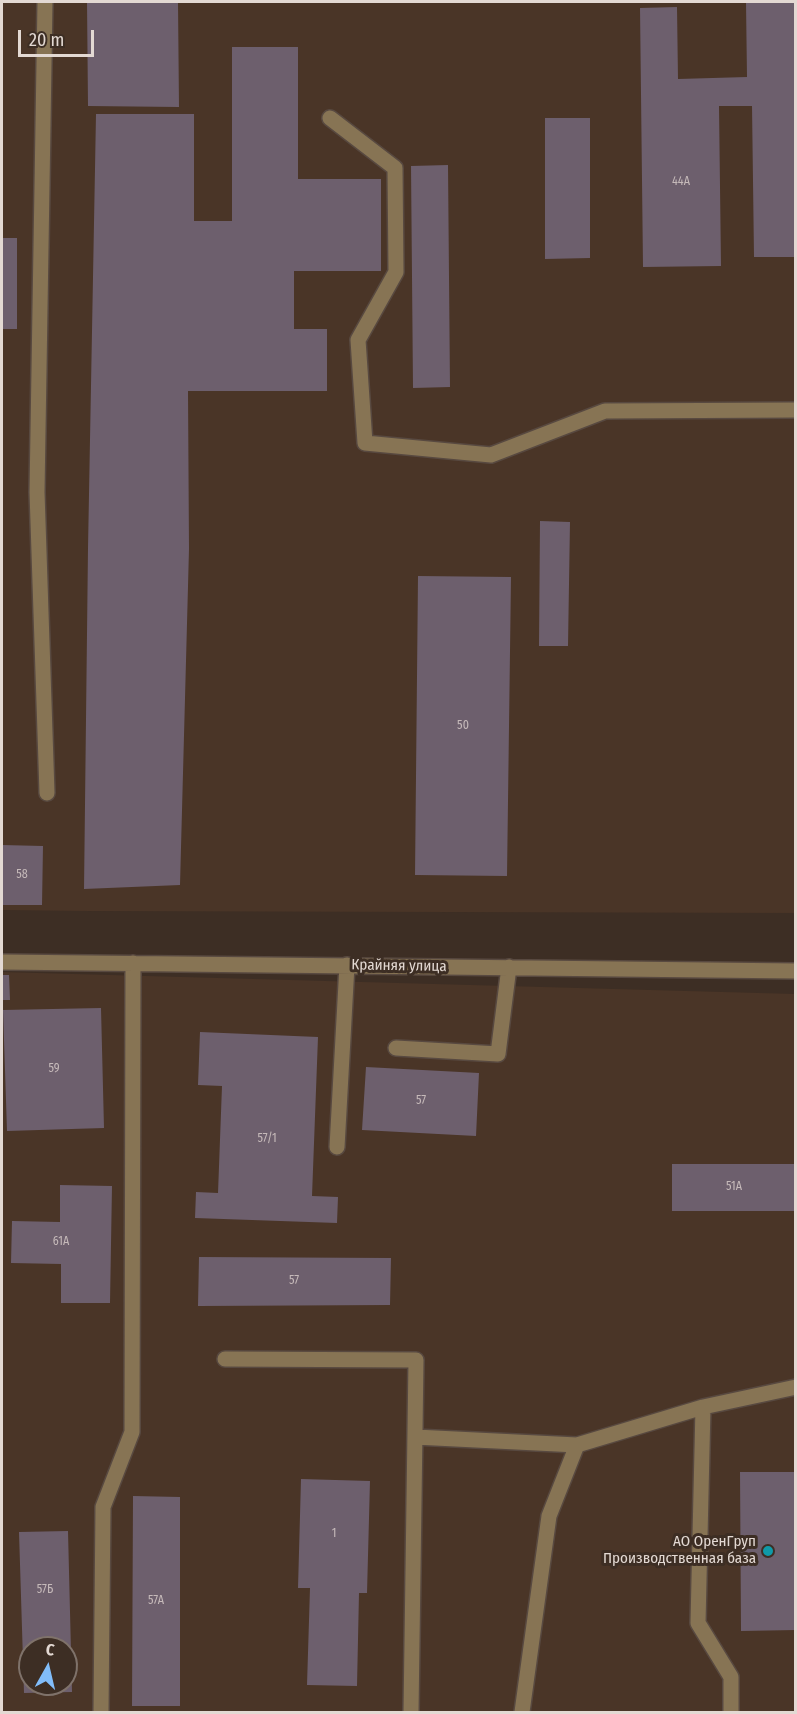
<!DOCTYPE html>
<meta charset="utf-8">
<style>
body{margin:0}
#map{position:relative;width:797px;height:1714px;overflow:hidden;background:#3d2e24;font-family:"Fira Sans Condensed",sans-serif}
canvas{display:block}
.frame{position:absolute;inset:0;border:3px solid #e3d9d3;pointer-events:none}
.north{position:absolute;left:18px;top:1636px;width:60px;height:60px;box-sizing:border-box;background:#3d2e24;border:2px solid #7f726a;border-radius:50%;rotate:8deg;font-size:16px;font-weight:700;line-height:24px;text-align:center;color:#e3d9d3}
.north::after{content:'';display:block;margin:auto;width:21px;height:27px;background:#81bdfa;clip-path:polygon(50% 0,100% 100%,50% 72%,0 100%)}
.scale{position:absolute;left:18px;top:30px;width:76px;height:27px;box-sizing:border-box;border:3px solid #e3d9d3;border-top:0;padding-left:8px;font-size:18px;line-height:21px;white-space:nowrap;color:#e3d9d3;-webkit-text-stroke:4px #3d2e24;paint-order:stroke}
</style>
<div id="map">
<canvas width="797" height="1714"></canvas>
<div class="frame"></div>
<div class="north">С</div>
<div class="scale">20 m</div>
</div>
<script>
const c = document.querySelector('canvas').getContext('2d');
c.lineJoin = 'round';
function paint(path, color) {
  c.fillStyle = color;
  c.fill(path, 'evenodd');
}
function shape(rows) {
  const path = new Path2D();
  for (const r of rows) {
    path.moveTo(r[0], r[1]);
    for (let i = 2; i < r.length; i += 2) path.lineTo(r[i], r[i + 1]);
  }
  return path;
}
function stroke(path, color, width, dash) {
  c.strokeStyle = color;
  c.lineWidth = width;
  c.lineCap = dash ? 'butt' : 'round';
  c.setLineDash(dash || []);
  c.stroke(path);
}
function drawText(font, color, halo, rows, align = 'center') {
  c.font = font + ' "Fira Sans Condensed",sans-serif';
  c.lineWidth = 6;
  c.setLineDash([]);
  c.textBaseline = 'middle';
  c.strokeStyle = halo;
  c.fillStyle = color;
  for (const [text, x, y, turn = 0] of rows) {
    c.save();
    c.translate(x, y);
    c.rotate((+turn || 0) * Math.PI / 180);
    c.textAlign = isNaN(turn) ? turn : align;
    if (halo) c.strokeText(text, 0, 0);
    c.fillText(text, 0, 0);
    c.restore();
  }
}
const built = shape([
 [2,2,795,2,795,913,87,911,2,910],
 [2,972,795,994,795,1712,2,1712],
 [30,1648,66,1648,66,1684,30,1684]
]);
const building = shape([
 [87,2,178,2,179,107,88,106],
 [796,2,796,257,754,257,752,106,719,106,721,266,643,267,640,8,677,7,678,79,747,77,746,3],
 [232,47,298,47,298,179,381,179,381,271,294,271,294,329,327,329,327,391,188,391,189,549,180,885,84,889,88,548,96,114,194,114,194,221,232,221],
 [545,118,590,118,590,258,545,259],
 [448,165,450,387,413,388,411,166],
 [2,238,17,238,17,329,2,329],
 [540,521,570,522,568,646,539,646],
 [418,576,511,577,507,876,415,875],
 [2,845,43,846,42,905,2,905],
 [2,975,9,975,10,1000,2,1000],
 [101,1008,104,1128,7,1131,3,1010],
 [200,1032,318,1037,312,1196,338,1197,337,1223,195,1218,196,1192,218,1193,222,1086,198,1085],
 [366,1067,479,1073,476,1136,362,1130],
 [672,1164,796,1164,796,1211,672,1211],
 [60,1185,112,1186,110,1303,61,1303,61,1264,11,1263,12,1221,60,1222],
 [199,1257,391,1258,390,1305,198,1306],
 [740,1472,796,1472,796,1630,741,1631],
 [301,1479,370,1481,367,1593,359,1593,357,1686,307,1685,310,1588,298,1588],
 [133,1496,180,1497,180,1706,132,1706],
 [68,1531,72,1692,24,1693,19,1532],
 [30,1648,66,1648,66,1684,30,1684]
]);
const minor = shape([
 [45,2,37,492,47,793],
 [330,118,395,168,396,272,358,340,365,443,491,455,605,411,796,410],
 [2,962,796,971],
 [396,1048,498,1054,509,967],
 [337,1147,347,965],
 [225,1359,416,1360,411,1712],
 [703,1407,796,1387],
 [415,1437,577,1445],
 [101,1712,103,1507,132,1432,133,963],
 [522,1712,549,1516,577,1445,703,1407,698,1623,731,1677,731,1712]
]);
const markers = [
 [768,1551,6,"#0f9aa8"]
];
const numberNames = [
 ["44А",681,182],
 ["50",463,726],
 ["58",22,875],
 ["59",54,1069],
 ["57",421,1101],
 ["57/1",267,1139],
 ["51А",734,1187],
 ["61А",61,1242],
 ["57",294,1281],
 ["1",334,1534],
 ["57Б",45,1590],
 ["57А",156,1601]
];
const streetNames = [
 ["Крайняя улица",399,966,1]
];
const poiNames = [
 ["АО ОренГруп",756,1542],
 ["Производственная база",756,1559]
];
paint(built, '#4a3527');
paint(building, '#6d5f6d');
stroke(minor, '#584940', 18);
stroke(minor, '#877454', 15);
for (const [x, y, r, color] of markers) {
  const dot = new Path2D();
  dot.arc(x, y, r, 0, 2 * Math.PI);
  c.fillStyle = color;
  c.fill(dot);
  stroke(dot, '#3d2e24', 2);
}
drawText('12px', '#c6baba', null, numberNames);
drawText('15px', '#e3d9d3', '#3d2e24', streetNames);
drawText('15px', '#e3d9d3', '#3d2e24', poiNames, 'right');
</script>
